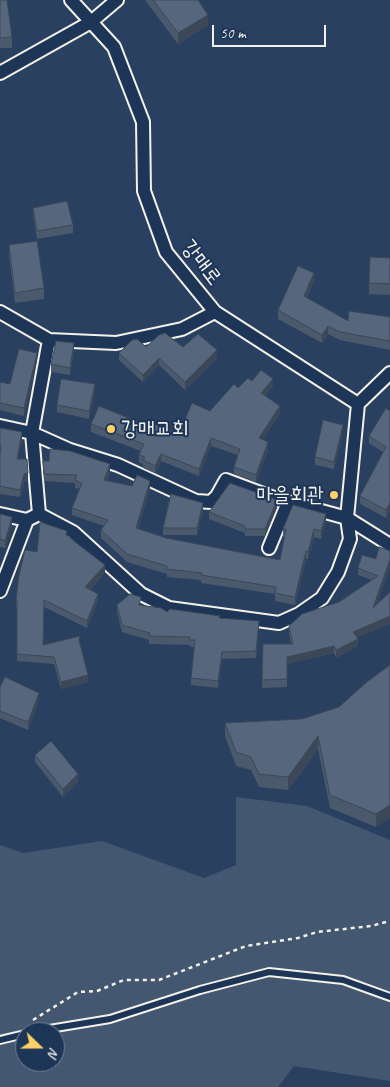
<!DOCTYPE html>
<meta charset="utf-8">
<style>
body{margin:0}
#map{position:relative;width:390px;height:1087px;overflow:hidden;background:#2a4060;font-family:Caveat,sans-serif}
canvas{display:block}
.north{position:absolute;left:15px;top:1022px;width:50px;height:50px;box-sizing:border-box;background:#1d3557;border:1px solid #738091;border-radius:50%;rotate:112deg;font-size:14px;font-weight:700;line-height:20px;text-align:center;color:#f4f1e8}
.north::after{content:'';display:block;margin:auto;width:18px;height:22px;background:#ffd166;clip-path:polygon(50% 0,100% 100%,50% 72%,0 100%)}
.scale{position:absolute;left:212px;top:25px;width:114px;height:22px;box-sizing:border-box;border:2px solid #f4f1e8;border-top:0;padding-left:6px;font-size:15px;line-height:18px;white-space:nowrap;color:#f4f1e8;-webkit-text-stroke:4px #1d3557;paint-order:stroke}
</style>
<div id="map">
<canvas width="390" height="1087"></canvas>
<div class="north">N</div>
<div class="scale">50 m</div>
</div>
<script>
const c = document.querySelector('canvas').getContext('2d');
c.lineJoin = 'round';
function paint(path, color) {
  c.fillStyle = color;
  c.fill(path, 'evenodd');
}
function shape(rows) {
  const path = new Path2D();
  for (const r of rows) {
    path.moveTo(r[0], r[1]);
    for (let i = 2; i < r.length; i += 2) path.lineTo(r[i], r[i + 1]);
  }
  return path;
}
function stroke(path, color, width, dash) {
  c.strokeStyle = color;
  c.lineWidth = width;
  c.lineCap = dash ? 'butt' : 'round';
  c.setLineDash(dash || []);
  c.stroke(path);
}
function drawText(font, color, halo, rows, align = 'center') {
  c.font = font + ' Caveat,"Poor Story",sans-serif';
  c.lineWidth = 4;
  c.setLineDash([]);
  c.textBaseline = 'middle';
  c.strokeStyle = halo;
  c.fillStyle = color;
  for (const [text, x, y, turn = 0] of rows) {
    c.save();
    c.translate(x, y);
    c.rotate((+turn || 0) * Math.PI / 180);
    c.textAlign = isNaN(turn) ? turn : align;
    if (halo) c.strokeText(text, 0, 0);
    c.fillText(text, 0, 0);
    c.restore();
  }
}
const green = shape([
 [236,797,307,806,390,840,390,1081,294,1066,278,1087,0,1087,0,845,23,853,102,841,204,878,236,865],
 [25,1032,55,1032,55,1062,25,1062]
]);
const path = shape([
 [33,1020,78,992,97,991,124,980,159,980,246,946,298,938,317,932,371,926,390,921]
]);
const lane = shape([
 [31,1032,110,1019,200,990,269,972,343,980,390,997],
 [0,1040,25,1034]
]);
const street = shape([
 [71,0,114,47,143,122,144,191,166,252,215,312,358,404,347,518,390,545],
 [0,73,91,22,117,0],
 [0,312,49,340,116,343,182,329,215,312],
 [358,404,390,373],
 [0,426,32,433,70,450,118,465,196,501,211,502,217,496,226,480,274,498,347,518,350,539,338,572,322,598,299,614,279,623,169,608,141,594,73,532,39,514],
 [0,514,27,520],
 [269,548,288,502],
 [0,591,27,520,39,514,32,433,49,340]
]);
const wall = shape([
 [0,0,12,37,12,48,0,48],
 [145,0,198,0,208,25,178,44],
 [33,208,73,225,73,233,37,239,33,215],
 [9,245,44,288,44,299,15,303,9,255],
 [390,258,390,295,369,294,369,283],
 [314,281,307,298,348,321,390,317,390,350,340,340,328,334,322,343,278,319,278,310],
 [146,347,183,347,217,358,185,390,159,365,143,382,119,360,119,353],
 [74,350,70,375,51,372,51,364],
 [37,360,24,416,0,410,0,382,10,384],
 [273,386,265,395,280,414,262,439,268,450,256,482,234,474,234,467,238,455,211,446,199,476,161,461,155,473,143,468,143,464,139,462,139,455,141,451,91,432,91,424,146,425,179,434,238,388],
 [95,391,89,419,57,412,57,405],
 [390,411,390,511,386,518,360,504,360,496,383,452,369,443,369,436],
 [0,428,22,439,18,459,28,480,24,482,20,497,0,494],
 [343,432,334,469,315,465,315,457],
 [43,461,110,472,107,481,132,486,150,489,138,529,166,538,280,560,284,537,283,537,283,529,326,521,321,539,314,537,308,559,306,559,295,605,275,601,275,594,201,583,201,580,167,577,167,574,127,562,101,538,101,530,104,526,72,515,72,508,80,489,75,488,75,483,44,481],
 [277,507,265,536,245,536,245,533,209,519,209,512],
 [203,511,197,535,163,535,163,528],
 [0,514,12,525,5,548,0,547],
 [390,551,390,566,377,604,390,592,390,624,357,637,358,646,336,658,334,653,287,664,287,687,262,688,263,644,291,644,289,633,289,626,339,602,372,580,358,575,358,568],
 [37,552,105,572,90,590,98,601,87,628,44,607,43,645,80,644,80,645,88,682,61,689,54,664,17,661,17,607,16,607,16,600],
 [117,605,141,605,167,612,220,618,259,628,256,658,222,659,218,688,191,685,191,678,195,647,190,647,190,645,149,644,149,640,122,632,117,612],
 [390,665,376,827,330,808,318,749,288,790,259,787,251,770,236,766,225,736,225,723,302,719,339,707],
 [0,687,39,701,28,730,0,718],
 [35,755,78,782,63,797,35,762]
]);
const shadedWall = shape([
 [208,15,208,25,178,44,178,33],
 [314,273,314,281,304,305,304,296],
 [328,326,328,334,322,343,322,335],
 [74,343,74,350,70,375,70,368],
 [217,350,217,358,185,390,185,382],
 [37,353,37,360,24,416,24,408],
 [159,358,159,365,143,382,143,375],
 [273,379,273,386,261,400,261,393],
 [95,384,95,391,89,419,89,411],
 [280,406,280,414,259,445,259,438],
 [343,425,343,432,334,469,334,462],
 [22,432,22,439,17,466,17,459],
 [211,438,211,446,199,476,199,469],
 [268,442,268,450,256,482,256,475],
 [161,454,161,461,155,473,155,466],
 [110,464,110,472,104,487,104,480],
 [28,473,28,480,24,482,20,497,20,490,24,474],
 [150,481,150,489,136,535,136,528],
 [277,500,277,507,265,536,265,529],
 [203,503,203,511,197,535,197,528],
 [390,503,390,511,386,518,386,510],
 [326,514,326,521,321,539,321,531],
 [12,517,12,525,5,548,5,541],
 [314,529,314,537,308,559,308,552],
 [306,551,306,559,295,605,295,597],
 [390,559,390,566,373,615,373,608],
 [105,565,105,572,85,595,85,587],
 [98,594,98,601,87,628,87,621],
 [390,616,390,624,353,639,353,632],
 [259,621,259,628,256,658,256,651],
 [358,639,358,646,336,658,336,650],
 [334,646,334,653,287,664,287,657],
 [222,652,222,659,218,688,218,681],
 [88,675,88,682,61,689,61,682],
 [39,693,39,701,28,730,28,722],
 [318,736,318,749,288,790,288,777],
 [78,774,78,782,63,797,63,789],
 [390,805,390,818,376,827,376,814]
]);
const building = shape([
 [0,0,7,0,12,37,0,38,0,0],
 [153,0,198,0,208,15,178,33,153,0],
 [67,201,73,225,37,231,33,208,67,201],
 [37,241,44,288,15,293,9,245,37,241],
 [370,257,390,258,390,284,369,283,370,257],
 [298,266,314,273,304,296,348,321,349,311,390,317,390,341,340,332,328,326,322,335,278,310,298,266],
 [165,333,183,347,198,334,217,350,185,382,159,358,143,375,119,353,132,340,137,339,146,347,159,335,165,333],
 [56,341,74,343,70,368,51,364,56,341],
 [19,349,37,353,24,408,0,403,0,382,10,384,19,349],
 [261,370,273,379,261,393,280,406,259,438,268,442,256,475,234,467,240,449,211,438,199,469,161,454,155,466,143,460,145,457,139,455,144,444,91,424,99,406,146,425,148,421,179,434,192,403,210,411,234,384,238,388,248,378,252,381,261,370],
 [61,379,95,384,89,411,57,405,61,379],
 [386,408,390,411,390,503,386,510,360,496,386,447,369,436,386,408],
 [323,420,343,425,334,462,315,457,323,420],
 [0,428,22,432,17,459,27,459,28,473,24,474,20,490,0,486,0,454,1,446,0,445,0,428],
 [50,449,70,451,110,464,104,480,132,486,137,475,150,481,136,528,166,538,280,560,286,529,283,529,293,505,326,514,321,531,314,529,308,552,306,551,295,597,275,593,276,587,201,575,202,573,167,569,167,566,127,554,101,530,108,520,72,508,82,483,75,480,77,475,44,474,43,461,49,461,50,449],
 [230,483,277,500,265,529,245,529,245,526,209,512,230,483],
 [171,494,203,503,197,528,163,528,171,494],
 [0,514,12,517,5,541,0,539,0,514],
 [40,522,67,531,66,535,105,565,85,587,98,594,87,621,44,600,43,645,80,636,79,640,88,675,61,682,54,657,17,654,17,600,16,600,19,575,25,550,37,552,40,522],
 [379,547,390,551,390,559,373,608,390,592,390,616,353,632,358,639,336,650,334,646,287,657,287,679,262,680,263,644,293,644,289,626,302,614,339,602,378,576,358,568,362,555,376,559,379,547],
 [130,594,141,597,139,605,161,608,167,612,170,609,220,616,219,618,259,621,256,651,222,652,218,681,191,678,195,640,190,640,190,637,149,636,150,633,122,625,117,605,130,594],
 [390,665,390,805,376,814,330,795,318,736,288,777,259,774,251,757,236,752,225,723,302,719,339,707,368,681,390,665],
 [5,677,39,693,28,722,0,711,0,687,5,677],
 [51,741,78,774,63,789,35,755,51,741]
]);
const markers = [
 [111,429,5,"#ffd166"],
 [334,495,5,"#ffd166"]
];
const streetNames = [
 ["강매로",201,263,52]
];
const poiNames = [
 ["강매교회",121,429],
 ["마을회관",324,495,"right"]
];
paint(green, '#445771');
stroke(lane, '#f4f1e8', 10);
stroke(street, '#f4f1e8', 16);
stroke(path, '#f4f1e8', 2.5, [4, 4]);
stroke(lane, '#1d3557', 6);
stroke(street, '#1d3557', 12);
paint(wall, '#4a596c');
paint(shadedWall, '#3c4858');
paint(building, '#56677d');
stroke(building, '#3c4858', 1);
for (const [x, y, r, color] of markers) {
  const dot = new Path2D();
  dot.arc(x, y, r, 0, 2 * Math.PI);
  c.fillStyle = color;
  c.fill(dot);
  stroke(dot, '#1d3557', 2);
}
drawText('21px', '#f4f1e8', '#1d3557', streetNames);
drawText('21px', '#f4f1e8', '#1d3557', poiNames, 'left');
</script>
